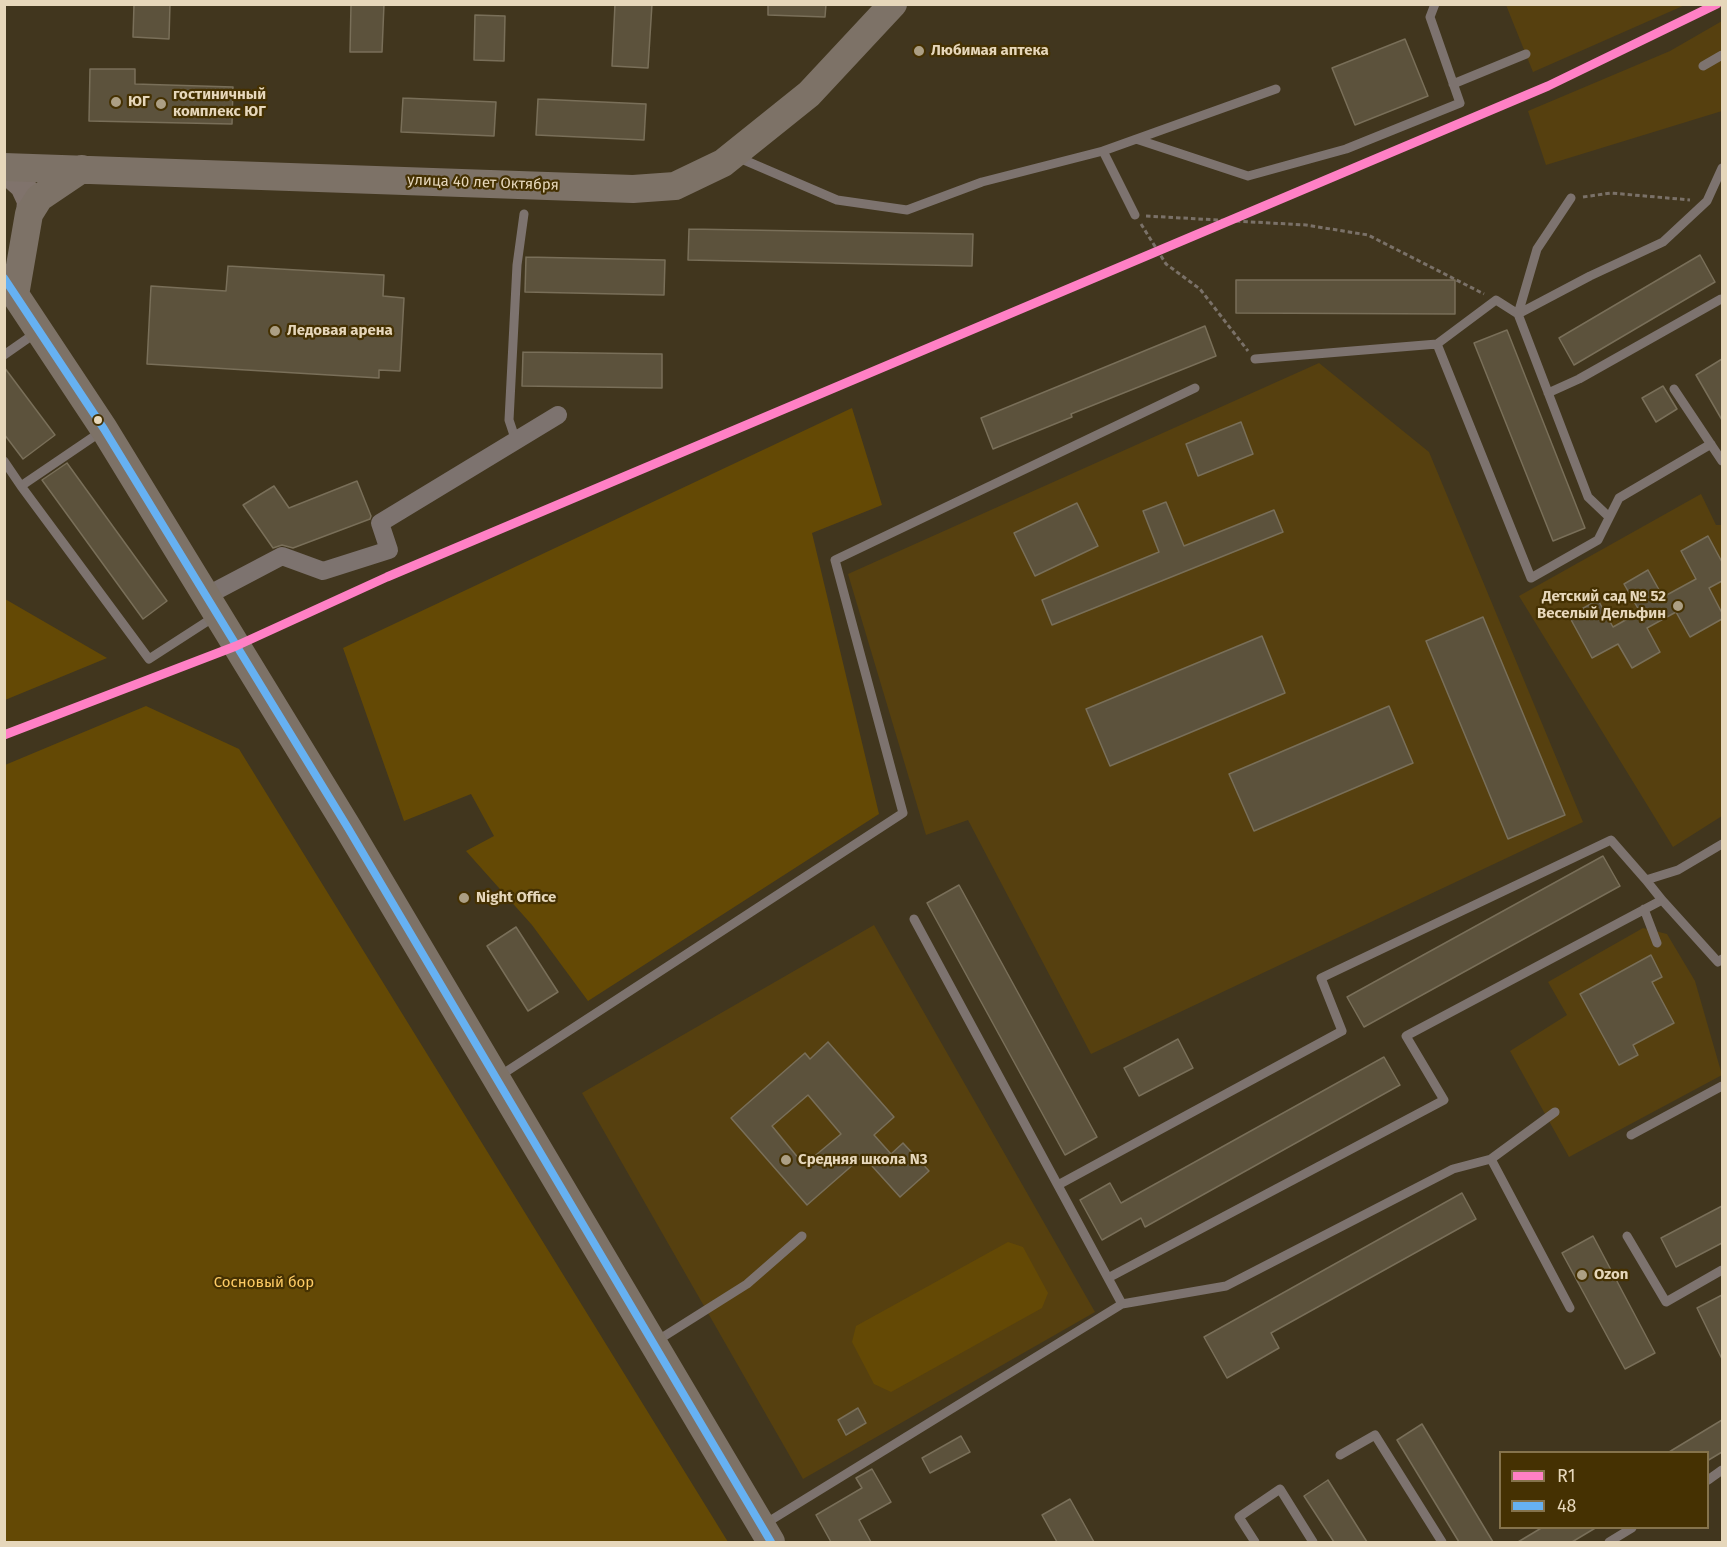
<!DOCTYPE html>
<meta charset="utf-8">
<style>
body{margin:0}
#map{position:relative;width:1727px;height:1547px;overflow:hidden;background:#41361e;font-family:"Fira Sans",sans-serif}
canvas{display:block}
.frame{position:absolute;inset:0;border:6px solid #e6d7bb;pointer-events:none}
.legend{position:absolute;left:1499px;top:1451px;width:210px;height:78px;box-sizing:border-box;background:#453102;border:2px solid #85734c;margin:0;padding:8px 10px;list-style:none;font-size:18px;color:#e6d7bb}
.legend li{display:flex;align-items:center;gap:12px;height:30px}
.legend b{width:30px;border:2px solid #85734c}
</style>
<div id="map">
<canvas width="1727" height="1547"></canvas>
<div class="frame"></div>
<ul class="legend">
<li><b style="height:8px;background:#ff80c5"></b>R1</li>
<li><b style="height:8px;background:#66b1f2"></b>48</li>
</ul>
</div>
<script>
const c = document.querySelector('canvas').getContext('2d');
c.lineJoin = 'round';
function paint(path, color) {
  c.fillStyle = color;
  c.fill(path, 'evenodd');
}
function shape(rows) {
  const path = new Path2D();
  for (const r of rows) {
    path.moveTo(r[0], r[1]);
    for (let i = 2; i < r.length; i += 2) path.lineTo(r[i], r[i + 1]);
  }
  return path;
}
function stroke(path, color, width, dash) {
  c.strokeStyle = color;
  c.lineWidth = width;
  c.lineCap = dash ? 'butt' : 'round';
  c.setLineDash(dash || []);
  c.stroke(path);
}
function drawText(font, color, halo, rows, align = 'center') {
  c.font = font + ' "Fira Sans",sans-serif';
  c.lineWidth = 4.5;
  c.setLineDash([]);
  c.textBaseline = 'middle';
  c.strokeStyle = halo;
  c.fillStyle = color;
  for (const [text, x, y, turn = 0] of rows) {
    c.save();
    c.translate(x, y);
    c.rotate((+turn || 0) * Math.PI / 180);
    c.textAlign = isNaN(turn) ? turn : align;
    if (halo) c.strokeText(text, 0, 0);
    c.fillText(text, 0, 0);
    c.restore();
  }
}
const built = shape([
 [1506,5,1685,5,1533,72],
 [1722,21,1722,111,1546,165,1528,111,1670,51],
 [1319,363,1429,452,1583,822,1091,1054,968,820,926,835,848,574],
 [1701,494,1716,525,1722,525,1722,816,1673,847,1519,596],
 [874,925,1095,1312,803,1479,582,1093],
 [1643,928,1667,934,1695,981,1722,1075,1569,1157,1510,1051,1567,1015,1548,982]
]);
const green = shape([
 [852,408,882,505,812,533,879,814,588,1001,532,925,466,851,494,836,471,794,404,821,343,648],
 [5,599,107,658,5,700],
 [146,706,239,749,728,1542,5,1542,5,765],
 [1008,1242,1023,1247,1048,1293,1042,1308,891,1392,874,1384,852,1342,856,1326]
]);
const building = shape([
 [134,4,170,4,169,39,133,37,134,4],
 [351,4,384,4,382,52,350,52,351,4],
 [615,4,652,4,648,68,612,66,615,4],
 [768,4,826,4,825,17,768,15,768,4],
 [475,15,505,16,504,61,474,60,475,15],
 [1405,39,1428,96,1355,125,1332,68,1405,39],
 [90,69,135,69,135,84,233,87,232,124,89,121,90,69],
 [403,98,496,102,494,136,401,132,403,98],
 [538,99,646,104,644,140,536,135,538,99],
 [689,229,973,234,972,266,688,260,689,229],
 [1700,255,1715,282,1574,365,1559,338,1700,255],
 [526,257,665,260,664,295,525,292,526,257],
 [228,266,384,275,383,296,404,298,400,371,379,370,379,378,147,364,151,286,226,291,228,266],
 [1236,280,1455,280,1455,314,1236,313,1236,280],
 [1205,326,1216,356,1071,414,1072,417,993,449,981,418,1205,326],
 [1507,330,1585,528,1553,541,1474,343,1507,330],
 [523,352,662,354,662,388,522,386,523,352],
 [1722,359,1722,420,1696,375,1722,359],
 [4,367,55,435,23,459,4,434,4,367],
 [1663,386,1677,409,1656,422,1642,398,1663,386],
 [1241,422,1253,454,1198,476,1186,444,1241,422],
 [67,463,167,601,143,619,42,480,67,463],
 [357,481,371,516,370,519,293,548,282,545,273,548,243,505,274,486,289,508,357,481],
 [1166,502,1184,546,1274,510,1283,532,1052,625,1042,600,1159,552,1143,511,1166,502],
 [1077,503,1098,546,1035,576,1014,533,1077,503],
 [1708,536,1722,562,1722,581,1709,588,1722,613,1722,619,1690,637,1676,612,1647,628,1660,652,1632,668,1618,644,1592,658,1569,616,1598,600,1613,627,1640,612,1624,584,1648,570,1663,597,1696,579,1681,551,1708,536],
 [1483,617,1565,815,1508,839,1426,641,1483,617],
 [1262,636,1285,693,1110,766,1086,709,1262,636],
 [1389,706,1413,763,1254,831,1229,774,1389,706],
 [1603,856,1620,886,1364,1027,1347,997,1603,856],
 [959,885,1097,1137,1065,1155,927,903,959,885],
 [516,927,558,992,528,1011,487,946,516,927],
 [1651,955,1662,977,1652,982,1674,1023,1633,1045,1638,1055,1619,1065,1580,994,1651,955],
 [1178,1039,1193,1068,1139,1096,1124,1068,1178,1039],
 [828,1042,894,1117,874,1135,891,1154,903,1143,929,1171,900,1197,863,1156,807,1205,731,1118,805,1053,810,1059,828,1042],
 [808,1095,841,1134,804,1165,772,1126,808,1095],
 [1384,1057,1400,1085,1145,1227,1141,1218,1102,1240,1080,1200,1110,1183,1121,1203,1384,1057],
 [1462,1193,1476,1219,1271,1333,1279,1348,1227,1378,1204,1337,1462,1193],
 [1722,1206,1722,1243,1676,1267,1661,1238,1722,1206],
 [1593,1236,1655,1353,1625,1369,1562,1253,1593,1236],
 [1722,1295,1722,1359,1697,1308,1722,1295],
 [858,1408,866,1423,846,1435,838,1420,858,1408],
 [1722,1420,1722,1452,1707,1461,1707,1452,1669,1452,1722,1420],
 [1422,1424,1493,1542,1459,1542,1397,1440,1422,1424],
 [961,1436,970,1452,930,1473,922,1458,961,1436],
 [872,1469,891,1502,859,1520,871,1542,831,1542,816,1515,862,1488,856,1478,872,1469],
 [1328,1480,1367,1542,1334,1542,1304,1496,1328,1480],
 [1070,1499,1094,1542,1057,1542,1042,1515,1070,1499],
 [1543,1527,1597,1527,1572,1542,1518,1542,1543,1527]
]);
const path = shape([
 [1583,197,1611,193,1690,200],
 [1146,216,1306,225,1368,235,1484,294],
 [1141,224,1166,264,1200,289,1248,351]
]);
const lane = shape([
 [1703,66,1722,55],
 [1453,84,1526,54],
 [1136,139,1248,176,1346,149,1460,103,1430,17,1435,4],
 [1103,151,1276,89],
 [737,157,837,200,907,210,982,182,1103,151,1135,215],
 [1437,344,1531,578,1598,540,1619,498,1711,444],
 [4,355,37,332],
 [1255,359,1437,344,1496,300,1518,314,1537,249,1571,198],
 [1674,389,1722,461],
 [1548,393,1579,379,1721,299],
 [102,431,21,486,149,659,214,617],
 [516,441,509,420,517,265,524,214],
 [4,461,21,486],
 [1609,517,1588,497,1518,314,1590,276,1663,242,1707,201,1722,168],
 [1646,880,1662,900],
 [1644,909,1657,943],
 [498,1077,903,813,835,560,1195,388],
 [1631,1135,1722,1086],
 [1491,1159,1570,1308],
 [1058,1185,1342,1031,1321,978,1611,840,1646,880,1678,870,1722,844],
 [1627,1236,1666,1302,1722,1270],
 [1108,1278,1444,1100,1406,1036,1662,900,1718,962,1722,959],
 [1122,1304,1226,1286,1453,1169,1491,1159,1555,1112],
 [655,1342,747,1284,802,1236],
 [1340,1455,1375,1435,1442,1542],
 [1708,1480,1722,1470],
 [763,1525,1122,1304,914,919],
 [1255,1542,1239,1517,1280,1489,1313,1542],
 [1609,1542,1632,1528]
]);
const street = shape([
 [206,596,282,556,323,571,389,550,380,523,558,415]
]);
const secondary = shape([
 [4,169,23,186,30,201,29,214]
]);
const primary = shape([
 [4,167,633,189,675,186,723,163,809,94,893,4],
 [4,278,104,429,348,828,771,1542],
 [15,295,29,214,39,198,82,169]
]);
const bus1 = shape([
 [4,278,104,429,348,828,771,1542]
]);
const rail1 = shape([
 [4,735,236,646,387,577,1548,86,1717,4]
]);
const markers = [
 [919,51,6,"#ac9f84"],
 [116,102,6,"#ac9f84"],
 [161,104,6,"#ac9f84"],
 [275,331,6,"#ac9f84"],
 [98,420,5,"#e6d7bb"],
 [1678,606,6,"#ac9f84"],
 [464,898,6,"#ac9f84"],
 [786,1160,6,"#ac9f84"],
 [1582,1275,6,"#ac9f84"]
];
const poiNames = [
 ["Любимая аптека",931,51],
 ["гостиничный",173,95],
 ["комплекс ЮГ",173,112],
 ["ЮГ",128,102],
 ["Ледовая арена",287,331],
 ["Детский сад № 52",1666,597,"right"],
 ["Веселый Дельфин",1666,614,"right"],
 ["Night Office",476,898],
 ["Средняя школа N3",798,1160],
 ["Ozon",1594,1275]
];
const streetNames = [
 ["улица 40 лет Октября",483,183,2]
];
const parkNames = [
 ["Сосновый бор",264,1283]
];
paint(built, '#56400f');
paint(green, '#644905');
paint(building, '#5c523c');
stroke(building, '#796f59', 1.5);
stroke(path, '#7a7168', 3, [4.5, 3]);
stroke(lane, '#7d736f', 9);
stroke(street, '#7d736f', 18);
stroke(secondary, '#80736c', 26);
stroke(primary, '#7d7267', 28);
stroke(bus1, '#66b1f2', 8);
stroke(rail1, '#ff80c5', 9);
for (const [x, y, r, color] of markers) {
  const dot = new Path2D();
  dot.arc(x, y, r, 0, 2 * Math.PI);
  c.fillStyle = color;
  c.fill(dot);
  stroke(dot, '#453102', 2);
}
drawText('bold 15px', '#e6d7bb', '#453102', poiNames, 'left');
drawText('15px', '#e6d7bb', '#453102', streetNames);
drawText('15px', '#fecb64', '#453102', parkNames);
</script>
